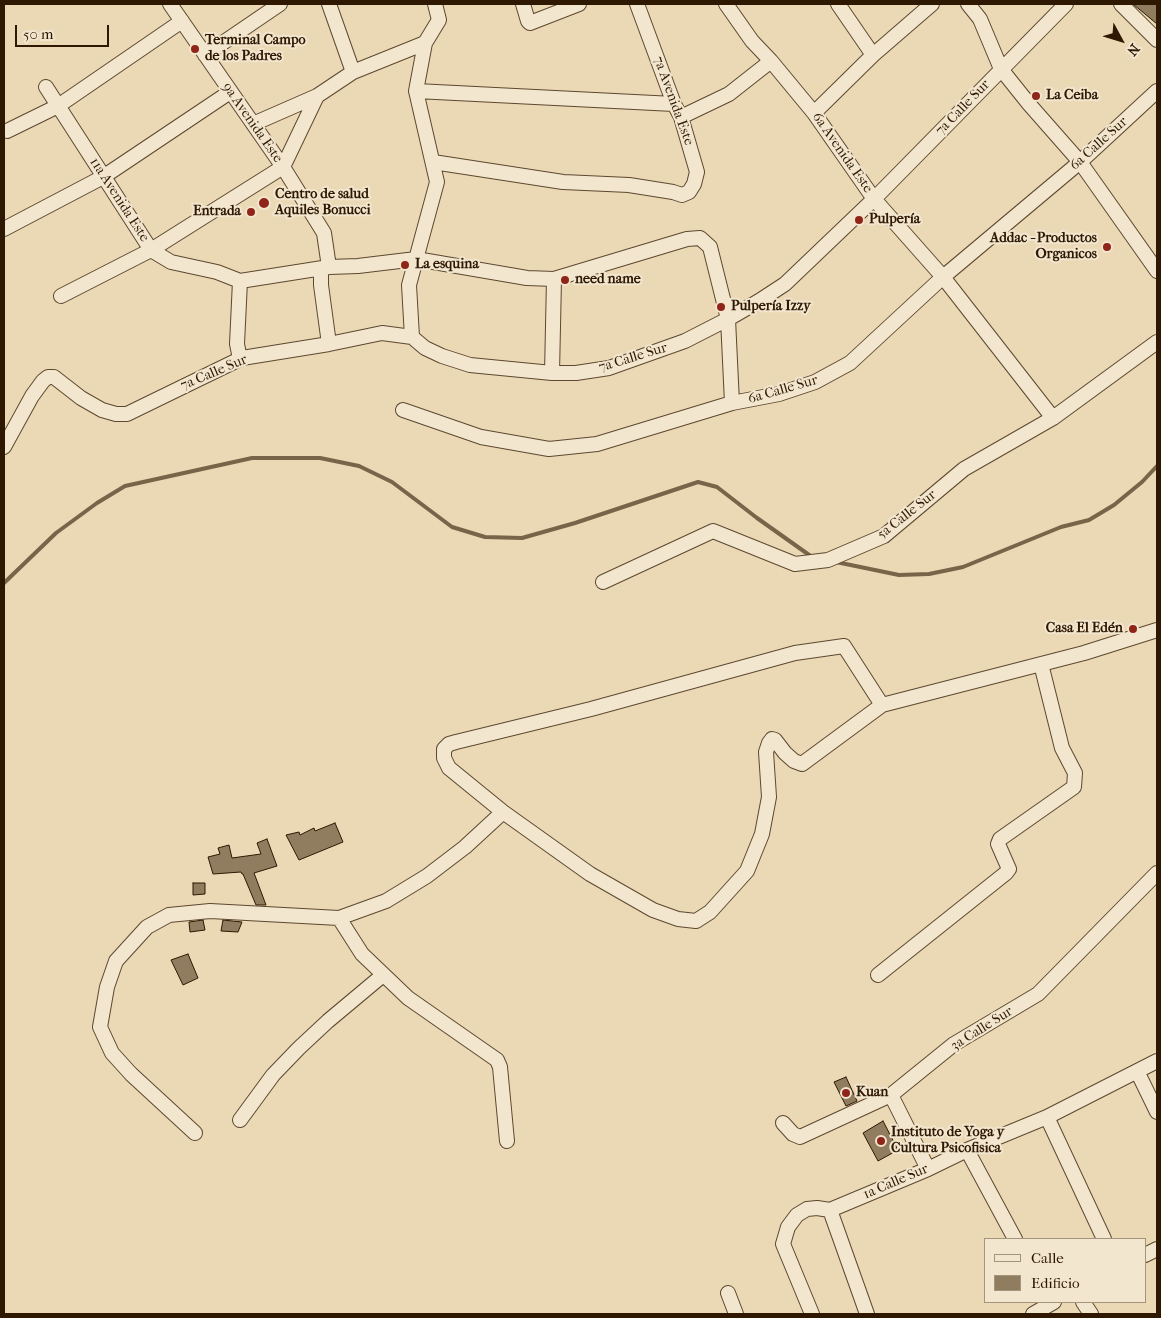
<!DOCTYPE html>
<meta charset="utf-8">
<style>
body{margin:0}
#map{position:relative;width:1161px;height:1318px;overflow:hidden;background:#ebd8b5;font-family:"IM FELL French Canon",serif}
canvas{display:block}
.frame{position:absolute;inset:0;border:5px solid #2e1802;pointer-events:none}
.legend{position:absolute;left:984px;top:1238px;width:162px;height:65px;box-sizing:border-box;background:#f2e6cf;border:1px solid #a4947d;margin:0;padding:6px 9px;list-style:none;font-size:15px;color:#2e1802}
.legend li{display:flex;align-items:center;gap:10px;height:25px}
.legend b{width:25px;border:1px solid #a4947d}
.north{position:absolute;left:1096px;top:15px;width:50px;height:50px;-webkit-text-stroke:4px #f2e6cf;paint-order:stroke;rotate:129deg;font-size:14px;font-weight:700;line-height:20px;text-align:center;color:#2e1802}
.north::after{content:'';display:block;margin:auto;width:18px;height:22px;background:#2e1802;clip-path:polygon(50% 0,100% 100%,50% 72%,0 100%)}
.scale{position:absolute;left:15px;top:25px;width:94px;height:22px;box-sizing:border-box;border:2px solid #2e1802;border-top:0;padding-left:6px;font-size:15px;line-height:18px;white-space:nowrap;color:#2e1802;-webkit-text-stroke:4px #f2e6cf;paint-order:stroke}
</style>
<div id="map">
<canvas width="1161" height="1318"></canvas>
<div class="frame"></div>
<ul class="legend">
<li><b style="height:6px;background:#f2e6cf"></b>Calle</li>
<li><b style="height:14px;background:#907c5f"></b>Edificio</li>
</ul>
<div class="north">N</div>
<div class="scale">50 m</div>
</div>
<script>
const c = document.querySelector('canvas').getContext('2d');
c.lineJoin = 'round';
function shape(rows) {
  const path = new Path2D();
  for (const r of rows) {
    path.moveTo(r[0], r[1]);
    for (let i = 2; i < r.length; i += 2) path.lineTo(r[i], r[i + 1]);
  }
  return path;
}
function stroke(path, color, width, dash) {
  c.strokeStyle = color;
  c.lineWidth = width;
  c.lineCap = dash ? 'butt' : 'round';
  c.setLineDash(dash || []);
  c.stroke(path);
}
function paint(path, color) {
  c.fillStyle = color;
  c.fill(path, 'evenodd');
}
function drawText(font, color, halo, rows, align = 'center') {
  c.font = font + ' "IM FELL French Canon",serif';
  c.lineWidth = 4;
  c.setLineDash([]);
  c.textBaseline = 'middle';
  c.strokeStyle = halo;
  c.fillStyle = color;
  for (const [text, x, y, turn = 0] of rows) {
    c.save();
    c.translate(x, y);
    c.rotate((+turn || 0) * Math.PI / 180);
    c.textAlign = isNaN(turn) ? turn : align;
    if (halo) c.strokeText(text, 0, 0);
    c.fillText(text, 0, 0);
    c.restore();
  }
}
const stream = shape([
 [836,562,899,575,929,574,963,567,1061,527,1089,520,1114,505,1142,482,1157,466],
 [4,583,56,533,97,503,125,486,252,458,320,458,359,466,392,482,452,527,485,537,522,538,575,523,698,482,717,487,757,518,812,557]
]);
const building = shape([
 [1133,4,1157,4,1157,24,1133,4],
 [335,823,343,842,299,860,286,835,299,832,300,835,314,828,315,831,335,823],
 [267,839,277,866,254,873,266,905,256,905,243,874,242,874,241,872,213,874,208,857,220,854,218,848,229,845,232,858,261,854,257,843,267,839],
 [193,883,205,883,205,894,193,895,193,883],
 [203,920,205,930,190,932,189,922,203,920],
 [223,920,242,922,238,932,221,931,223,920],
 [188,954,198,978,183,985,171,960,188,954],
 [846,1077,857,1101,846,1106,834,1082,846,1077],
 [883,1121,898,1150,878,1161,863,1133,883,1121]
]);
const street = shape([
 [170,4,283,167,324,233,329,267],
 [329,4,353,72],
 [523,4,528,21,530,23,579,4],
 [726,4,752,41,771,61,814,113,874,199,943,277,1053,418],
 [838,4,873,55],
 [968,4,980,19,1001,69,1029,104,1080,162,1157,271],
 [1121,4,1157,40],
 [205,55,280,4],
 [46,87,151,250,171,262,217,272,240,281,329,267,358,266,416,259,527,278,554,279,687,239,700,238,710,247,728,319,732,403],
 [416,91,674,104],
 [814,113,873,55,932,4],
 [681,117,729,94,771,61],
 [253,124,317,96,353,72,425,43],
 [7,131,58,106,182,21],
 [433,162,563,182,629,185,673,192,682,195,689,192,694,184,697,172,681,117,674,104,637,4],
 [4,229,103,177,230,92],
 [321,269,321,285,329,344],
 [61,296,151,250,283,167,317,96],
 [412,337,409,285,437,182,416,91,425,43,439,20,435,4],
 [240,359,237,344,240,281],
 [552,373,554,279],
 [403,410,481,437,549,449,597,444,732,403,779,394,815,382,850,363,943,277,1080,162,1157,91],
 [4,447,32,396,43,381,48,377,54,377,81,398,102,410,116,414,127,414,242,358,329,344,382,333,412,337,425,348,442,356,470,365,552,373,576,373,609,368,685,341,728,319,759,301,785,284,874,199,1066,4],
 [603,582,713,531,795,564,828,560,884,536,964,469,1053,418,1157,342],
 [882,705,844,646,795,653,591,709,456,742,449,744,444,749,444,758,449,768,503,812,590,874,653,910,678,919,696,921,710,912,747,871,762,834,769,797,766,752,769,743,772,739,775,740,785,753,794,761,802,764,882,705,1084,653,1157,630],
 [339,918,362,954,408,998,497,1060,500,1067,507,1141],
 [878,975,1006,873,1009,869,998,844,1000,839,1074,787,1075,773,1062,748,1041,664],
 [1137,1071,1157,1112],
 [891,1095,928,1169],
 [1047,1117,1104,1239],
 [240,1120,273,1075,299,1048,328,1021,383,975],
 [783,1123,793,1134,800,1137,891,1095,954,1044,1038,994,1157,873],
 [195,1133,131,1074,112,1053,100,1027,107,987,116,961,147,927,169,915,210,911,339,918,386,901,427,876,465,847,503,812],
 [967,1150,1015,1239],
 [830,1210,867,1314],
 [1145,1255,1157,1249],
 [728,1293,736,1314],
 [1083,1302,1091,1314],
 [812,1314,783,1244,788,1227,797,1215,807,1209,817,1208,830,1210,928,1169,967,1150,1047,1117,1157,1061],
 [1033,1314,1054,1302]
]);
const markers = [
 [195,49,5,"#8f2418"],
 [1036,96,5,"#8f2418"],
 [264,203,6,"#8f2418"],
 [251,212,5,"#8f2418"],
 [859,220,5,"#8f2418"],
 [1107,247,5,"#8f2418"],
 [405,265,5,"#8f2418"],
 [565,280,5,"#8f2418"],
 [721,307,5,"#8f2418"],
 [1133,629,5,"#8f2418"],
 [846,1093,5,"#8f2418"],
 [881,1141,5,"#8f2418"]
];
const poiNames = [
 ["Terminal Campo",205,41],
 ["de los Padres",205,57],
 ["La Ceiba",1046,96],
 ["Centro de salud",275,195],
 ["Aquiles Bonucci",275,211],
 ["Entrada",241,212,"right"],
 ["Pulpería",869,220],
 ["Addac - Productos",1097,239,"right"],
 ["Organicos",1097,255,"right"],
 ["La esquina",415,265],
 ["need name",575,280],
 ["Pulpería Izzy",731,307],
 ["Casa El Edén",1123,629,"right"],
 ["Kuan",856,1093],
 ["Instituto de Yoga y",891,1133],
 ["Cultura Psicofisica",891,1149]
];
const streetNames = [
 ["7a Avenida Este",673,101,70],
 ["7a Calle Sur",963,108,-46],
 ["9a Avenida Este",252,123,55],
 ["6a Calle Sur",1099,144,-42],
 ["6a Avenida Este",842,153,55],
 ["11a Avenida Este",119,200,57],
 ["7a Calle Sur",633,358,-17],
 ["7a Calle Sur",214,373,-23],
 ["6a Calle Sur",783,390,-16],
 ["5a Calle Sur",907,515,-38],
 ["3a Calle Sur",982,1029,-32],
 ["1a Calle Sur",896,1182,-23]
];
stroke(stream, '#796449', 4);
paint(building, '#907c5f');
stroke(building, '#2e1802', 1);
stroke(street, '#5d482f', 16);
stroke(street, '#f2e6cf', 14);
for (const [x, y, r, color] of markers) {
  const dot = new Path2D();
  dot.arc(x, y, r, 0, 2 * Math.PI);
  c.fillStyle = color;
  c.fill(dot);
  stroke(dot, '#f2e6cf', 2);
}
drawText('bold 14px', '#2e1802', '#f2e6cf', poiNames, 'left');
drawText('14px', '#2e1802', '#f2e6cf', streetNames);
</script>
